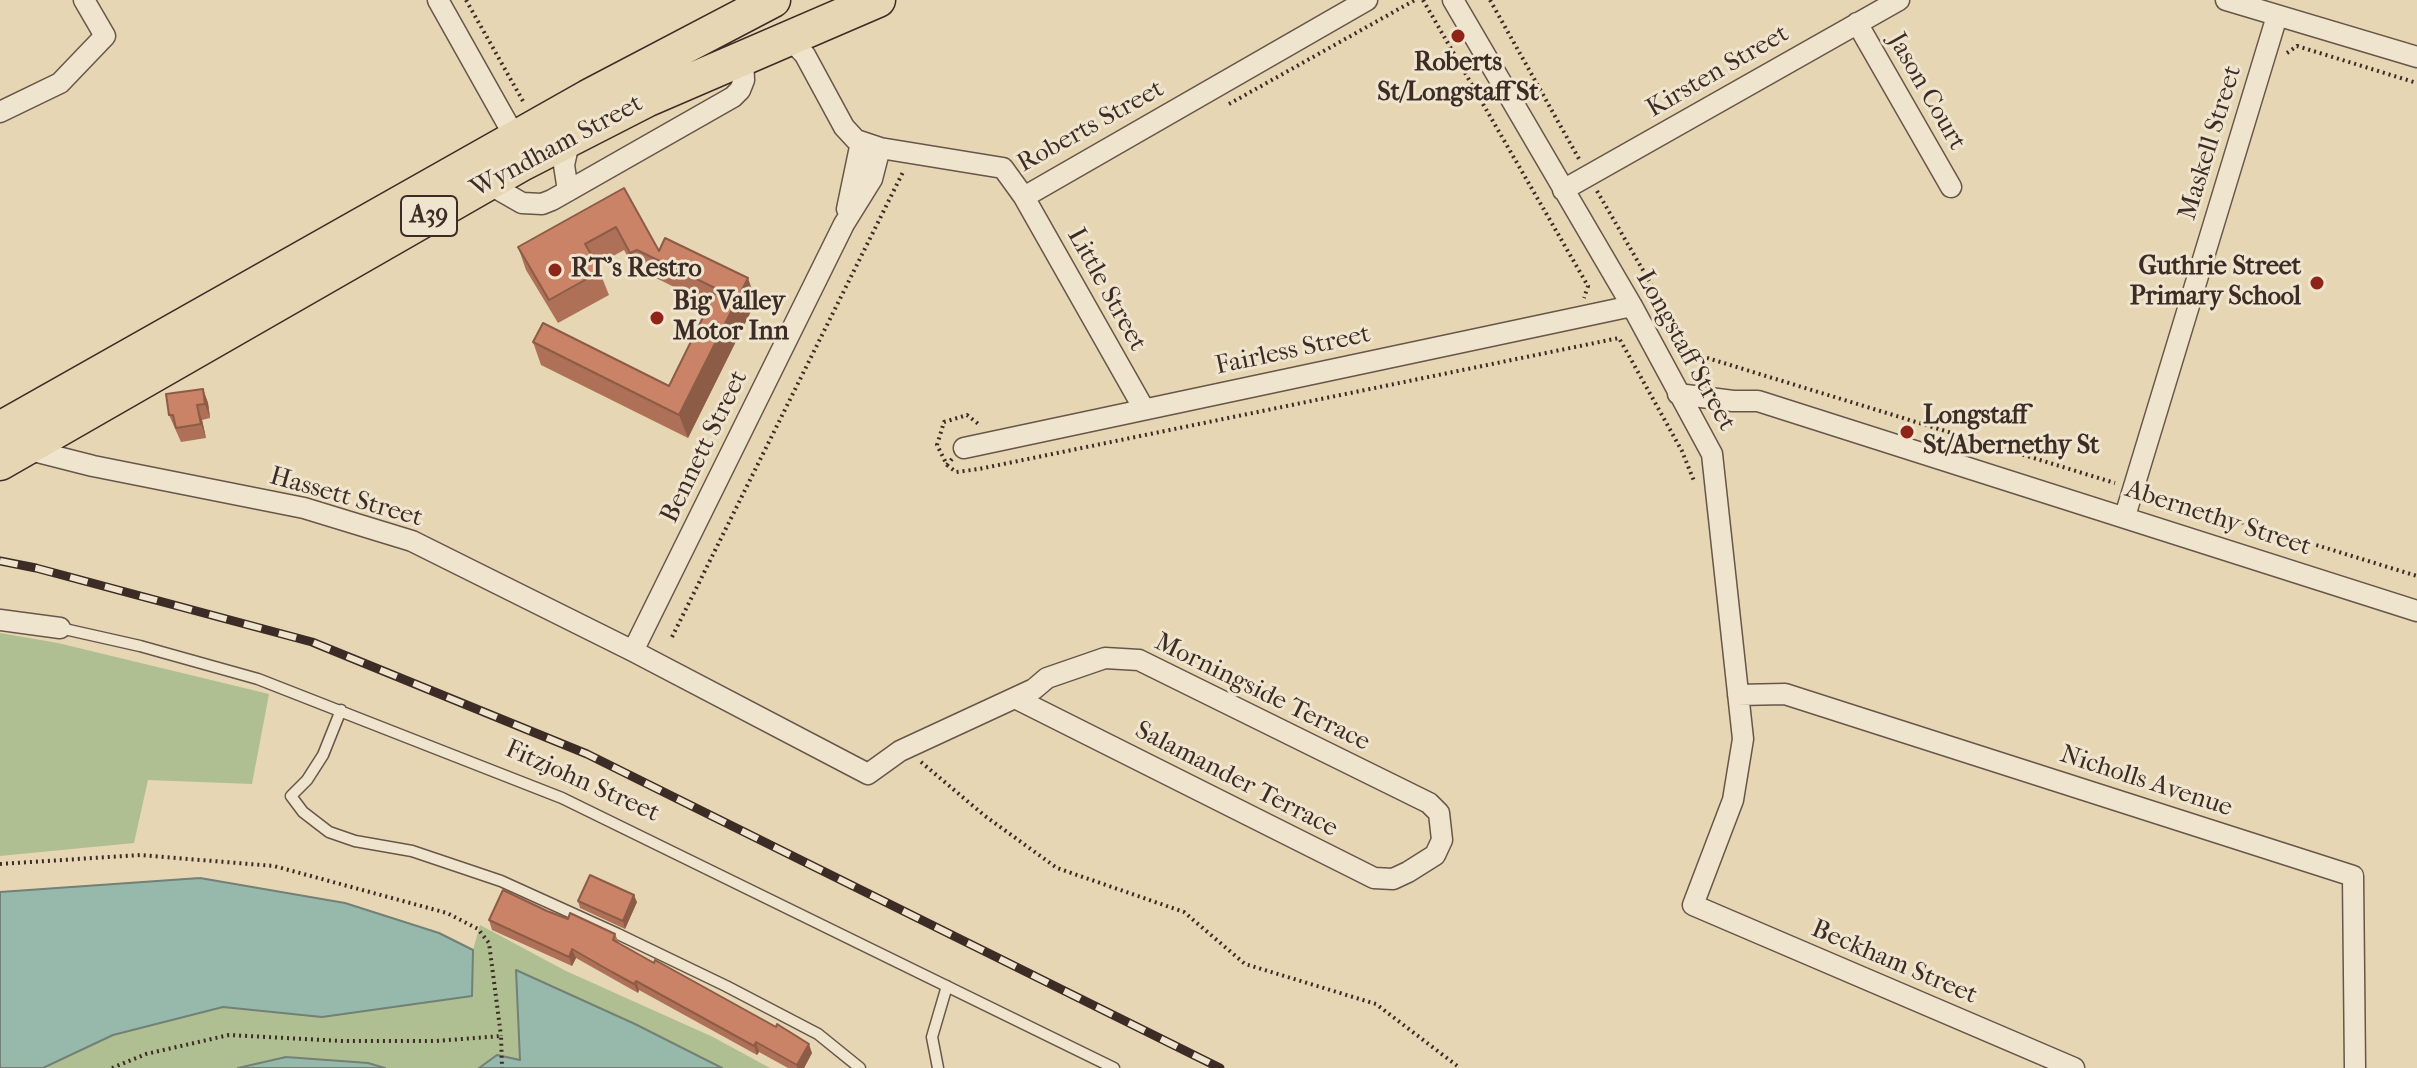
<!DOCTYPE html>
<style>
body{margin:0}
canvas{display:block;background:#e6d6b4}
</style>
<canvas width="2417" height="1068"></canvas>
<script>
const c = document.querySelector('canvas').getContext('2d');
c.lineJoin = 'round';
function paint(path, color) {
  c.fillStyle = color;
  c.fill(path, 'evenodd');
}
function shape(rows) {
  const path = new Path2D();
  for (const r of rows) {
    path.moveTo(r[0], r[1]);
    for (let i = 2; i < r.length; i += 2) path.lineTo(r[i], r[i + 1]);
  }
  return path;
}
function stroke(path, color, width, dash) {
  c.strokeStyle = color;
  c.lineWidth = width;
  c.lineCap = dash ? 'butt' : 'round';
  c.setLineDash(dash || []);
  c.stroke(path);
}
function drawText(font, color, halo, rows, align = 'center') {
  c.font = font + ' "IM FELL French Canon",serif';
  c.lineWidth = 6;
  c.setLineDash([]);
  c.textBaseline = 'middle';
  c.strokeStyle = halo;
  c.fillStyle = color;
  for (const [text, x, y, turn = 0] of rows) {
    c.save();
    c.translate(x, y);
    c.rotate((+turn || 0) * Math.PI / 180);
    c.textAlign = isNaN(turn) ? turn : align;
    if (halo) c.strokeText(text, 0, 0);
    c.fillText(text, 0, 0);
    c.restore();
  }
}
const green = shape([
 [0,633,58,643,269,694,252,784,148,780,134,843,0,856],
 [480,925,566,971,713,1037,770,1068,722,1068,635,1024,516,971,520,1060,497,1055,479,1068,385,1068,368,1063,286,1057,238,1068,43,1068,113,1035,223,1007,322,1017,472,996,473,950]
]);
const water = shape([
 [200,878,345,903,439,933,473,950,472,996,322,1017,223,1007,113,1035,43,1068,0,1068,0,892,200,878],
 [516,970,635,1024,722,1068,479,1068,497,1055,520,1060,516,970],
 [286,1057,368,1063,385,1068,238,1068,286,1057]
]);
const path = shape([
 [466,0,524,103],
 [1423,0,1588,286,1584,298],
 [1490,0,1579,159],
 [2287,53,2297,46,2417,83],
 [1229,104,1415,0],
 [1597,191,1691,353,2115,483],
 [952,459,947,465,937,445,944,422,967,415,981,426],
 [947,465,956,472,979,469,1619,338,1682,451,1694,481],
 [2150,494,2417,576],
 [672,637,904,170],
 [921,762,985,816,1057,868,1184,912,1245,964,1376,1004,1460,1068],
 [0,864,140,855,274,866,447,913,478,929,489,943,501,1036],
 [112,1068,146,1054,229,1035,342,1041,436,1041,501,1036,502,1068]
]);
const service = shape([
 [60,628,140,646,258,679,562,798,1114,1068],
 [341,710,323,755,307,780,291,796,303,812,329,832,355,841,412,851,501,881,618,934,726,986,818,1034,860,1068],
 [938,1068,932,1037,947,986]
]);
const minor = shape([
 [438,0,516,139],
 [1453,0,1632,306,1712,454,1743,739,1733,800,1693,905,2074,1068],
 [2226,0,2417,57],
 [1857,23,1951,187],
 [790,39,805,55,844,127,856,140,880,148,1003,168,1024,197,1367,0],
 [0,112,60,83,105,36,84,0],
 [487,183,522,203,542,204,552,200,733,97,740,90,744,80,743,57],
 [1563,190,1899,0],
 [568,191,564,165,570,138],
 [1024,197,1144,409],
 [847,209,861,142],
 [1678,394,1733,401,1758,401,2417,611],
 [964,448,1632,306],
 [26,449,93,466,304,508,412,541,633,651,868,774,900,751,1034,689,1047,678,1105,658,1139,660,1429,803,1439,813,1442,840,1435,855,1408,872,1393,879,1374,878,1015,698],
 [2125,516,2277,16],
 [0,620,60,628],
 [633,651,844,224,872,179,880,148],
 [1738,695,1785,694,2353,876,2355,1068]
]);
const trunk = shape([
 [0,429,588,97,773,0],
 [0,463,523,163,646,100,878,0]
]);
const rail = shape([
 [0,561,36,568,312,642,587,754,1220,1068]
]);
const wall = shape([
 [624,188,659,251,756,301,688,438,541,365,533,342,669,386,710,305,646,273,639,276,624,250,597,265,609,295,558,323,526,270,518,247],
 [203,389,208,403,210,418,202,420,206,438,181,442,169,415],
 [578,901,637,902,625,929,580,908],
 [547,911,615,934,619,943,812,1053,804,1068,788,1068,759,1052,757,1055,639,990,638,993,576,958,572,966,492,930,489,920]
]);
const shadedWall = shape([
 [748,278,756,301,688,438,679,415],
 [203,389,208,403,210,418,205,404],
 [197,405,202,420,206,438,201,424],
 [634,895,637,902,625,929,623,921],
 [572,949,576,958,572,966,569,957],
 [636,981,639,990,638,993,634,984],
 [756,1042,759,1052,757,1055,754,1046],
 [809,1044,812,1053,804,1068,797,1068,797,1065]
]);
const building = shape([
 [624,188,659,251,665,238,748,278,679,415,533,342,543,323,669,386,717,289,637,250,630,253,616,227,585,244,601,271,549,300,518,247,624,188],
 [203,389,205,404,197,405,201,424,176,428,173,415,169,415,166,394,203,389],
 [590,875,634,895,623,921,578,901,590,875],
 [503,890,547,911,568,919,570,913,615,934,613,940,654,963,655,960,776,1027,777,1024,809,1044,797,1065,756,1042,754,1046,636,981,634,984,612,972,572,949,569,957,489,920,503,890]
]);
const markers = [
 [1458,36,8,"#8f2418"],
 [555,270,8,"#8f2418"],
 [2317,283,8,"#8f2418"],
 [657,318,8,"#8f2418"],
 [1907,432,8,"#8f2418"]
];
const shields = [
 [429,216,56]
];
const shieldNames = [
 ["A39",429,216]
];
const poiNames = [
 ["Roberts",1458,64,"center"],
 ["St/Longstaff St",1458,94,"center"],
 ["Guthrie Street",2301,268,"right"],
 ["Primary School",2301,298,"right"],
 ["RT's Restro",571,270],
 ["Big Valley",673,303],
 ["Motor Inn",673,333],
 ["Longstaff",1923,417],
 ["St/Abernethy St",1923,447]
];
const streetNames = [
 ["Kirsten Street",1718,72,-30],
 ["Jason Court",1926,92,60],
 ["Roberts Street",1091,127,-29],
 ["Maskell Street",2211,143,-73],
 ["Wyndham Street",557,147,-28],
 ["Little Street",1106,290,61],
 ["Fairless Street",1293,351,-12],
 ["Longstaff Street",1685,351,61],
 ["Bennett Street",705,447,-64],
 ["Hassett Street",346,498,16],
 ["Abernethy Street",2218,519,18],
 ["Morningside Terrace",1262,693,26],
 ["Salamander Terrace",1236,780,27],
 ["Fitzjohn Street",582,782,24],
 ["Nicholls Avenue",2146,782,18],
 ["Beckham Street",1894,963,23]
];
paint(green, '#b0bf91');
paint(water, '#96b9ac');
stroke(water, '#728076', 2);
stroke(service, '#675649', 13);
stroke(minor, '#675649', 23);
stroke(trunk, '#3d2b25', 37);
stroke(path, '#3d2b25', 4, [2, 4]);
stroke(service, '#efe4ce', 10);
stroke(minor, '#efe4ce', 20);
stroke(trunk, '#e6d6b4', 34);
stroke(rail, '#3d2b25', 9);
stroke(rail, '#efe4ce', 6, [18]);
paint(wall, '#ae7158');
paint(shadedWall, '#8d5c47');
paint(building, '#ca8366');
stroke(building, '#8d5c47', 2);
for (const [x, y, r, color] of markers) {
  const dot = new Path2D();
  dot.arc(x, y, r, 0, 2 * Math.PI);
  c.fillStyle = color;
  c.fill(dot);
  stroke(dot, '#efe4ce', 3);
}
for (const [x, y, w] of shields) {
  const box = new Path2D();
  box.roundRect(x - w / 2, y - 20, w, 40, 6);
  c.fillStyle = '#efe4ce';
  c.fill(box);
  stroke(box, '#3d2b25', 2);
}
drawText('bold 24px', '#3d2b25', null, shieldNames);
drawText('bold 26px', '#3d2b25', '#efe4ce', poiNames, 'left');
drawText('26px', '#3d2b25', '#efe4ce', streetNames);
</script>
